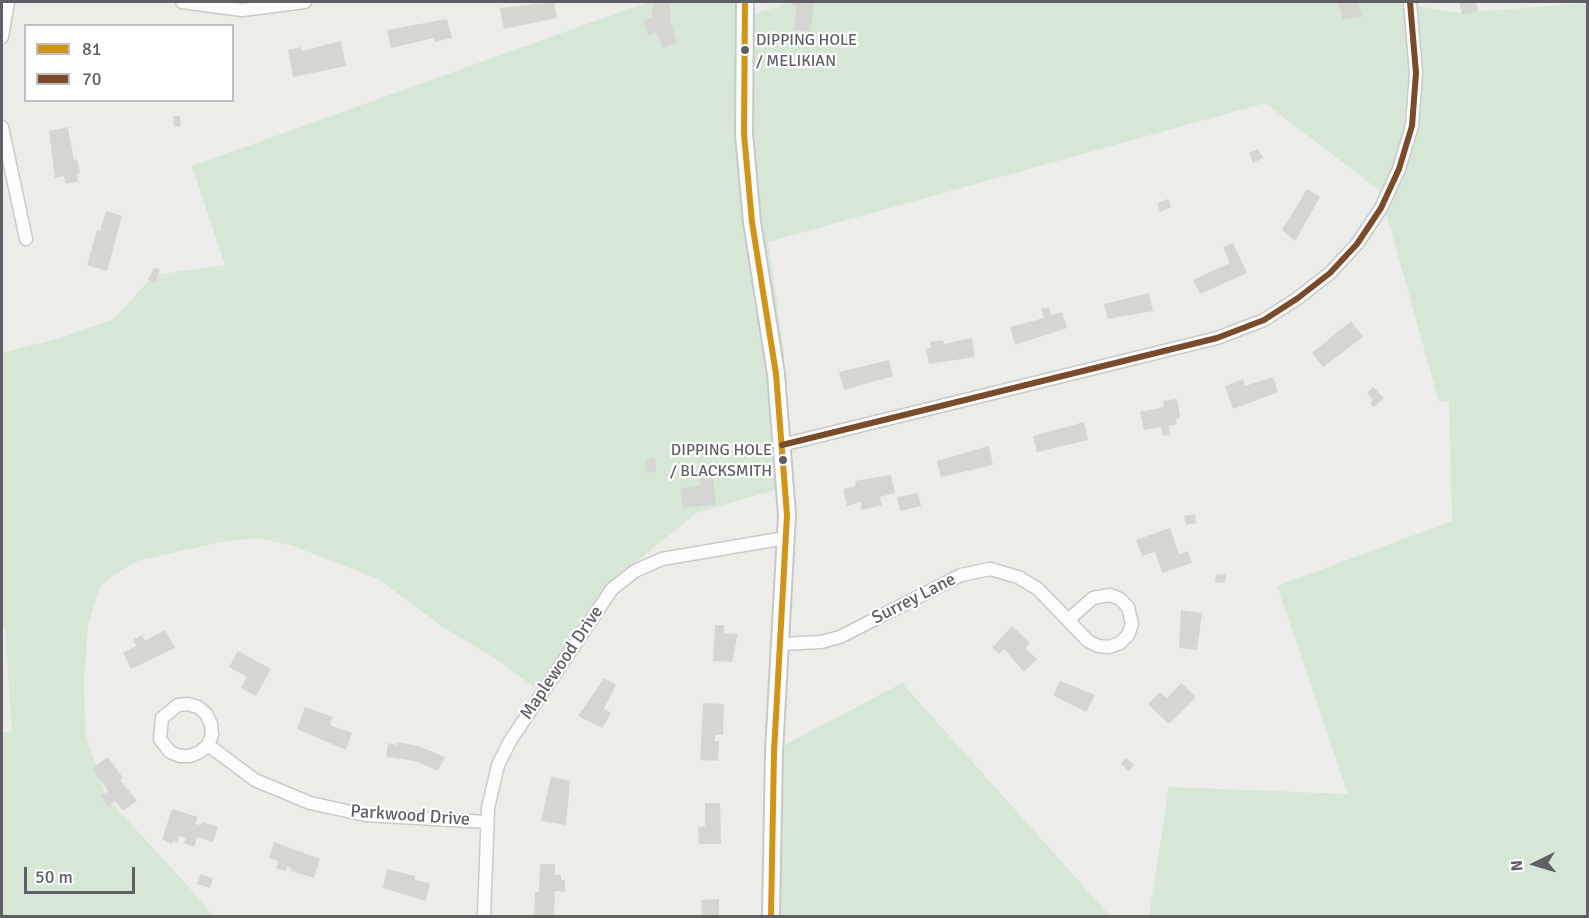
<!DOCTYPE html>
<style>
body{margin:0}
#map{position:relative;width:1589px;height:918px;overflow:hidden;background:#ecece8;font-family:Signika,sans-serif}
canvas{display:block}
.frame{position:absolute;inset:0;border:3px solid #5e6065;pointer-events:none}
.legend{position:absolute;left:24px;top:24px;width:210px;height:78px;box-sizing:border-box;background:#fff;border:2px solid #bfbfc1;margin:0;padding:8px 10px;list-style:none;font-size:18px;color:#5e6065}
.legend li{display:flex;align-items:center;gap:12px;height:30px}
.legend b{width:30px;border:2px solid #bfbfc1}
.north{position:absolute;left:1505px;top:834px;width:60px;height:60px;-webkit-text-stroke:4px #fff;paint-order:stroke;rotate:265deg;font-size:16px;font-weight:700;line-height:24px;text-align:center;color:#5e6065}
.north::after{content:'';display:block;margin:auto;width:21px;height:27px;background:#5e6065;clip-path:polygon(50% 0,100% 100%,50% 72%,0 100%)}
.scale{position:absolute;left:24px;top:867px;width:111px;height:27px;box-sizing:border-box;border:3px solid #5e6065;border-top:0;padding-left:8px;font-size:18px;line-height:21px;white-space:nowrap;color:#5e6065;-webkit-text-stroke:4px #fff;paint-order:stroke}
</style>
<div id="map">
<canvas width="1589" height="918"></canvas>
<div class="frame"></div>
<ul class="legend">
<li><b style="height:8px;background:#d19419"></b>81</li>
<li><b style="height:8px;background:#7a4b2a"></b>70</li>
</ul>
<div class="north">N</div>
<div class="scale">50 m</div>
</div>
<script>
const c = document.querySelector('canvas').getContext('2d');
c.lineJoin = 'round';
function paint(path, color) {
  c.fillStyle = color;
  c.fill(path, 'evenodd');
}
function shape(rows) {
  const path = new Path2D();
  for (const r of rows) {
    path.moveTo(r[0], r[1]);
    for (let i = 2; i < r.length; i += 2) path.lineTo(r[i], r[i + 1]);
  }
  return path;
}
function stroke(path, color, width, dash) {
  c.strokeStyle = color;
  c.lineWidth = width;
  c.lineCap = dash ? 'butt' : 'round';
  c.setLineDash(dash || []);
  c.stroke(path);
}
function drawText(font, color, halo, rows, align = 'center') {
  c.font = font + ' Signika,sans-serif';
  c.lineWidth = 4.5;
  c.setLineDash([]);
  c.textBaseline = 'middle';
  c.strokeStyle = halo;
  c.fillStyle = color;
  for (const [text, x, y, turn = 0] of rows) {
    c.save();
    c.translate(x, y);
    c.rotate((+turn || 0) * Math.PI / 180);
    c.textAlign = isNaN(turn) ? turn : align;
    if (halo) c.strokeText(text, 0, 0);
    c.fillText(text, 0, 0);
    c.restore();
  }
}
const green = shape([
 [648,2,743,2,745,17,791,2,1393,2,1459,13,1587,3,1587,916,1149,916,1169,787,1348,794,1277,586,1452,521,1449,401,1439,402,1380,191,1265,103,768,242,784,351,785,487,698,512,627,569,541,692,493,657,443,627,378,579,293,546,257,538,221,542,137,561,114,575,99,588,88,626,84,677,85,732,106,797,187,885,213,916,2,916,2,732,12,732,5,629,2,621,2,353,60,338,114,319,154,275,225,265,192,166],
 [902,683,1110,916,768,916,779,748]
]);
const building = shape([
 [554,2,557,18,504,29,500,8],
 [653,2,670,2,670,20,677,43,662,48,657,32,648,35,643,20,652,18],
 [792,2,814,2,810,32,794,30,797,6,792,5],
 [1338,2,1358,2,1362,16,1343,20],
 [1459,2,1476,2,1478,11,1462,15],
 [447,19,452,38,434,42,434,38,391,48,387,30],
 [341,41,346,66,293,77,288,50,301,47,302,51],
 [173,116,180,116,181,126,174,127],
 [68,127,74,160,77,159,80,173,77,174,78,182,65,184,64,176,55,178,49,131],
 [1258,149,1263,158,1253,163,1249,153],
 [1307,189,1320,197,1295,241,1282,230],
 [1168,199,1171,207,1160,212,1157,203],
 [106,211,122,216,107,271,87,265,97,230,100,231],
 [1233,243,1247,273,1200,294,1193,280,1230,263,1223,247],
 [154,268,160,269,156,282,148,280],
 [1149,293,1153,311,1108,319,1104,304],
 [1049,307,1051,315,1062,312,1067,328,1015,345,1010,327,1044,318,1041,309],
 [1351,321,1363,337,1323,367,1312,353],
 [972,338,975,357,929,364,926,349,931,348,930,342,943,340,944,344],
 [889,360,893,376,844,390,839,372],
 [1273,377,1278,392,1233,409,1225,386,1243,379,1245,386],
 [1373,387,1384,398,1374,407,1370,403,1373,400,1367,393],
 [1177,399,1180,418,1176,419,1177,424,1169,426,1170,435,1163,436,1161,427,1144,430,1140,412,1164,407,1163,401],
 [1084,422,1088,440,1037,452,1033,436],
 [989,446,993,465,941,477,937,461],
 [655,459,656,472,646,473,645,460],
 [891,475,895,493,880,497,882,505,862,510,861,502,847,506,843,489,856,486,855,481],
 [713,476,716,505,683,508,680,488,700,486,699,478],
 [918,493,921,506,900,511,897,497],
 [1195,514,1196,523,1186,525,1184,516],
 [1170,528,1179,554,1188,551,1192,563,1162,573,1155,552,1142,556,1136,540],
 [1216,574,1226,575,1225,583,1215,582],
 [1181,610,1202,613,1197,650,1179,648],
 [715,625,724,625,724,633,738,634,732,662,713,661],
 [1012,626,1030,643,1025,648,1037,659,1024,672,1004,649,999,654,992,648],
 [165,630,175,648,131,669,123,653,136,646,133,640,142,635,145,641],
 [238,651,271,669,256,696,241,688,247,677,229,667],
 [604,678,616,685,604,709,611,713,602,728,578,716],
 [1060,681,1095,695,1086,712,1053,695],
 [1181,683,1196,697,1169,724,1148,704,1160,692,1167,698],
 [703,703,724,704,723,735,715,735,715,741,719,741,718,761,700,760],
 [305,707,333,717,330,725,352,733,346,750,297,729],
 [397,742,418,746,445,757,438,771,416,761,386,757,388,743,397,745],
 [108,757,123,778,120,780,137,801,123,811,115,801,108,806,101,796,108,791,92,768],
 [1126,758,1134,765,1129,771,1121,764],
 [551,777,570,781,566,825,541,821],
 [705,803,720,803,721,844,699,844,698,827,705,826],
 [172,809,198,817,195,824,201,825,202,822,218,827,213,842,197,837,194,847,184,843,186,838,179,836,177,843,173,841,172,844,162,839],
 [274,842,320,859,314,878,291,871,292,868,287,867,286,871,276,868,278,861,269,858],
 [540,864,555,864,555,875,561,875,561,880,565,880,565,892,555,891,554,916,534,915,535,892,539,892],
 [387,869,415,876,415,880,430,883,426,901,383,888],
 [201,874,213,878,210,888,197,884],
 [719,899,719,916,702,916,701,900]
]);
const minor = shape([
 [182,2,242,10,305,2],
 [2,37,8,2],
 [2,127,26,239],
 [782,445,1217,338,1264,320,1298,298,1330,273,1357,244,1381,208,1399,169,1412,126,1416,73,1410,2],
 [781,644,821,642,840,637,961,575,990,569,1018,577,1038,589,1088,641,1098,646,1109,647,1120,643,1128,635,1132,624,1128,607,1120,599,1110,595,1093,598,1068,620],
 [208,745,212,735,211,724,206,714,198,707,188,704,178,705,162,718,160,739,170,752,180,756,190,756,200,752,208,745,255,780,310,803,365,815,487,822],
 [484,916,488,808,498,765,510,741,612,589,635,571,662,559,785,538]
]);
const secondary = shape([
 [745,2,744,134,752,222,776,374,787,515,774,752,771,916]
]);
const bus1 = shape([
 [745,2,744,134,752,222,776,374,787,515,774,752,771,916]
]);
const bus2 = shape([
 [782,445,1217,338,1264,320,1298,298,1330,273,1357,244,1381,208,1399,169,1412,126,1416,73,1410,2]
]);
const markers = [
 [745,50,5,"#5e6065"],
 [783,460,5,"#5e6065"]
];
const busNames = [
 ["DIPPING HOLE",756,41],
 ["/ MELIKIAN",756,62],
 ["DIPPING HOLE",772,451,"right"],
 ["/ BLACKSMITH",772,472,"right"]
];
const streetNames = [
 ["Surrey Lane",914,599,-27],
 ["Maplewood Drive",562,663,-56],
 ["Parkwood Drive",410,816,4]
];
paint(green, '#d7e7d6');
paint(building, '#d5d5d2');
stroke(minor, '#cacac9', 15);
stroke(secondary, '#c8c8c9', 20);
stroke(minor, '#fcfcfc', 12);
stroke(secondary, '#fcfcfc', 16);
stroke(bus1, '#d19419', 6);
stroke(bus2, '#7a4b2a', 6);
for (const [x, y, r, color] of markers) {
  const dot = new Path2D();
  dot.arc(x, y, r, 0, 2 * Math.PI);
  c.fillStyle = color;
  c.fill(dot);
  stroke(dot, '#fff', 2);
}
drawText('16px', '#5e6065', '#fff', busNames, 'left');
drawText('18px', '#5e6065', '#fff', streetNames);
</script>
